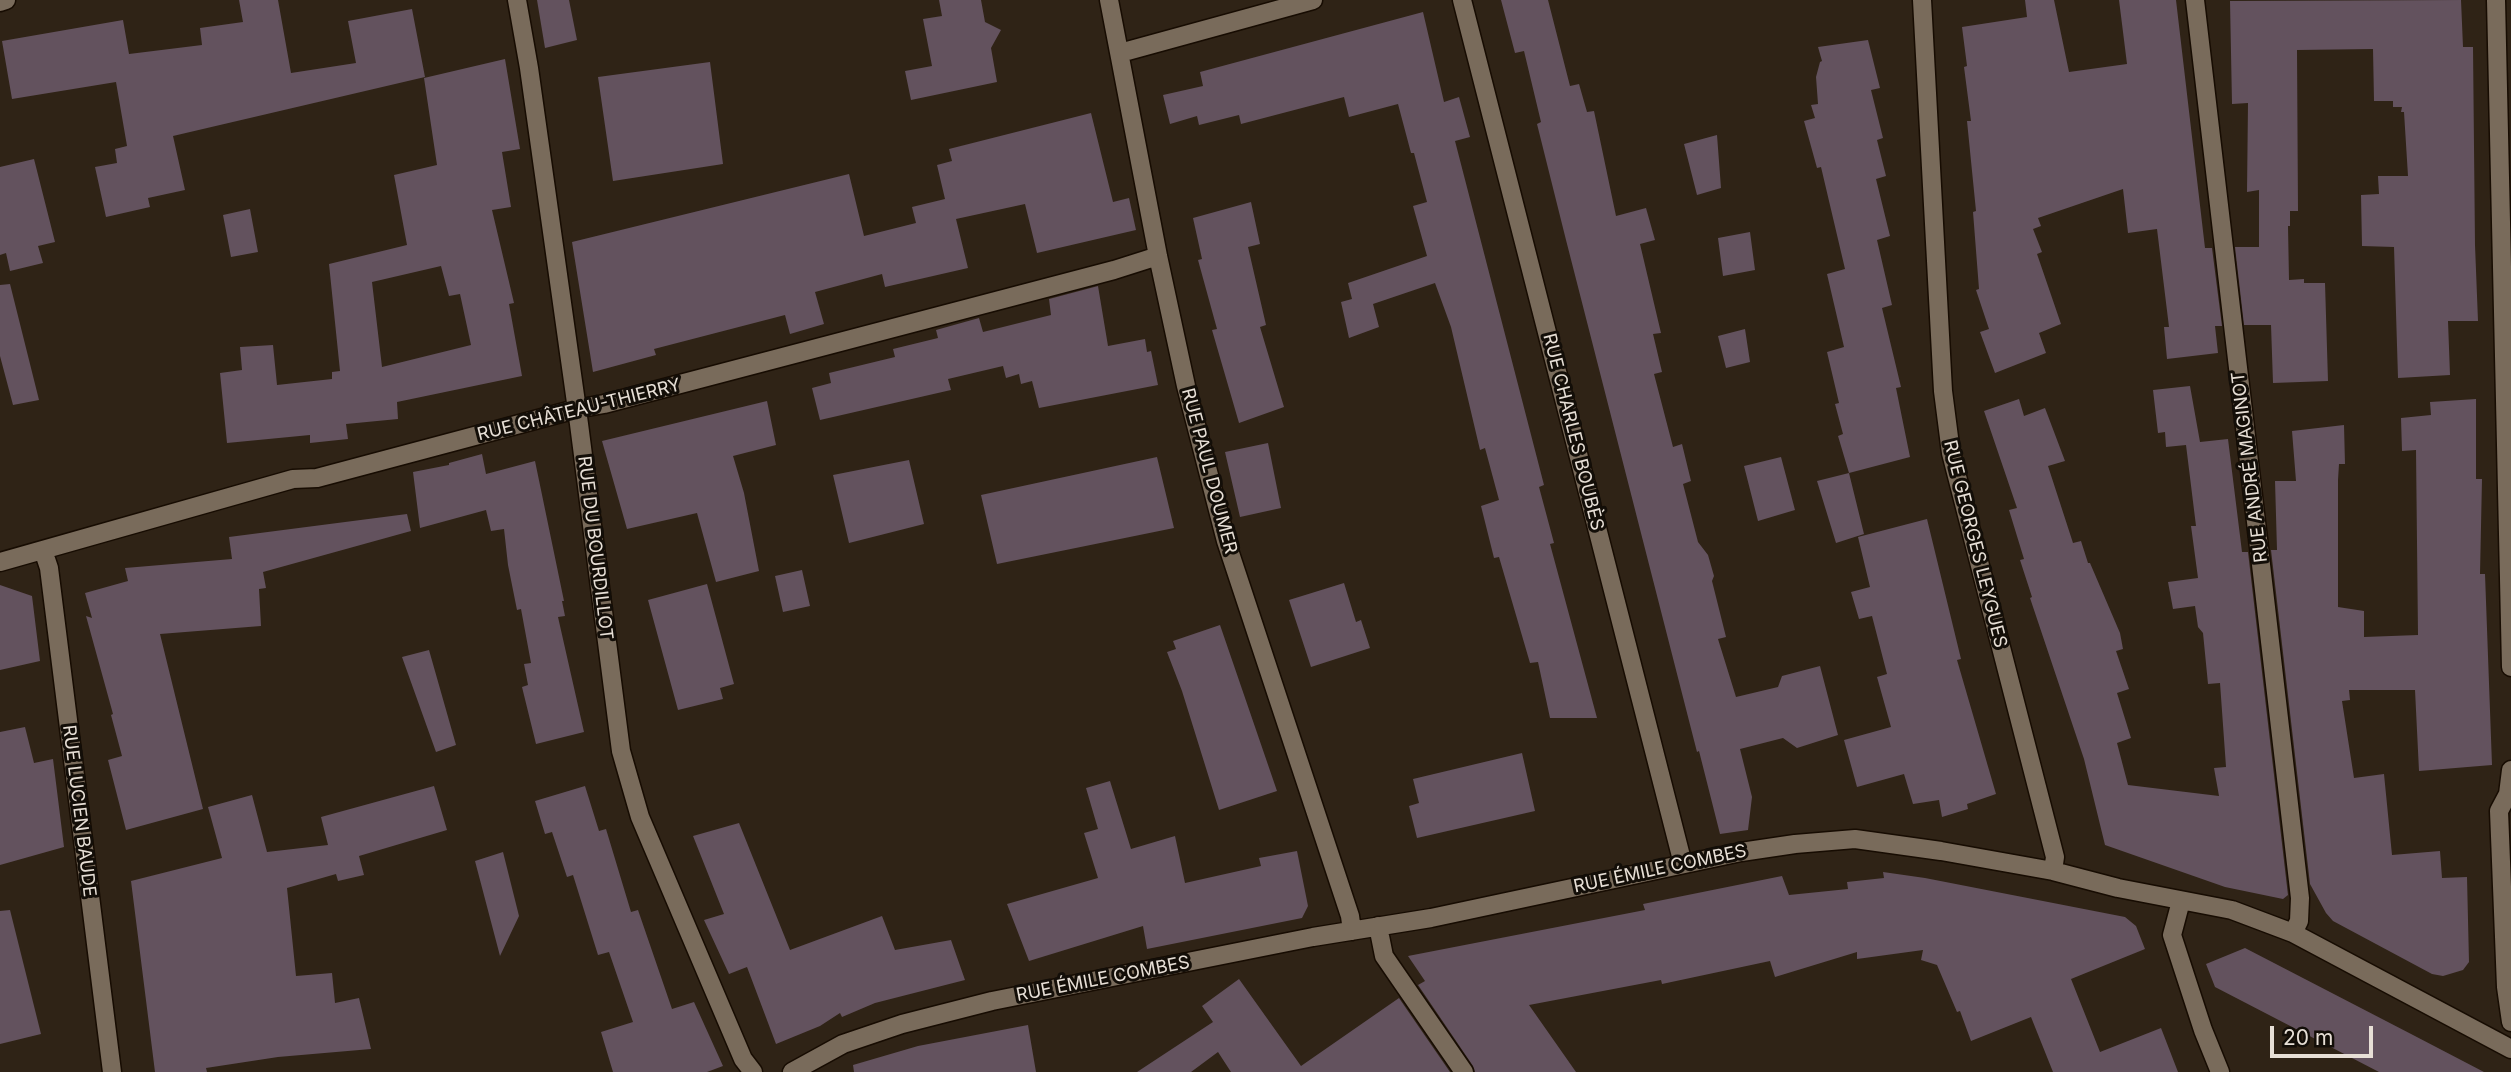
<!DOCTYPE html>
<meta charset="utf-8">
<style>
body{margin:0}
#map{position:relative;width:2511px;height:1072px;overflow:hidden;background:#2f2316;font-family:Inter,sans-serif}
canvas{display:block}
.scale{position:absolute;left:2270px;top:1026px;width:103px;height:32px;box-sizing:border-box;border:4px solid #e7dfd6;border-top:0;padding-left:9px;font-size:21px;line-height:24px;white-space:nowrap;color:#e7dfd6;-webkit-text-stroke:5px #130e08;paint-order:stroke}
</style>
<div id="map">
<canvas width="2511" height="1072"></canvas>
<div class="scale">20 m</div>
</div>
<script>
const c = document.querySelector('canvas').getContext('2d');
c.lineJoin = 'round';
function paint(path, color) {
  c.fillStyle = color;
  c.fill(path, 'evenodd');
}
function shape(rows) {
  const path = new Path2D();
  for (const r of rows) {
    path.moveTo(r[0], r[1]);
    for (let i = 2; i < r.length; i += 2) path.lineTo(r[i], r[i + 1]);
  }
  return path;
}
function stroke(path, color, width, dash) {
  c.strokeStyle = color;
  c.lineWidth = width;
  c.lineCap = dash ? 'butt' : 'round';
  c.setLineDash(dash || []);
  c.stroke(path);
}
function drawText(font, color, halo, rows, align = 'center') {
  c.font = font + ' Inter,sans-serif';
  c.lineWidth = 6;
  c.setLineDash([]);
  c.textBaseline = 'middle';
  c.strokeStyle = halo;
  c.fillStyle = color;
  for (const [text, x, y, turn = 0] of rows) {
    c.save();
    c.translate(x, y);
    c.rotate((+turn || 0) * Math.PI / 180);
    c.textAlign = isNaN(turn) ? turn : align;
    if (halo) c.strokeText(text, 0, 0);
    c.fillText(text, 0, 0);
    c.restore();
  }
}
const building = shape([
 [239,0,278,0,291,73,356,63,348,21,412,9,425,77,173,136,185,190,148,198,150,207,106,217,95,167,117,163,115,149,127,146,116,82,12,99,2,41,123,20,129,54,202,45,200,28,243,22],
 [537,0,569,0,577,40,545,48],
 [939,0,981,0,985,22,1001,30,991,48,997,82,911,100,905,71,932,66,923,19,942,16],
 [1501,0,1548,0,1570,86,1579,84,1587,112,1594,111,1616,216,1646,208,1655,240,1640,244,1661,333,1653,334,1662,372,1654,374,1673,447,1682,444,1691,481,1683,484,1698,542,1708,555,1714,576,1712,581,1726,637,1718,639,1736,697,1778,687,1782,676,1820,666,1838,735,1797,748,1783,738,1740,749,1752,797,1748,830,1720,834,1699,751,1697,752,1566,240,1537,124,1541,122,1524,51,1515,53],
 [2025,0,2054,0,2069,72,2127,64,2119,0,2176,0,2205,248,2212,248,2222,326,2215,326,2218,353,2167,359,2164,327,2169,327,2157,229,2128,233,2123,189,2038,218,2041,226,2033,229,2042,252,2037,254,2061,324,2039,333,2046,353,1995,373,1980,332,1989,329,1976,290,1979,289,1973,212,1976,211,1967,121,1971,121,1964,67,1967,66,1962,27,2027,17],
 [2461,0,2463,47,2473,47,2475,245,2478,321,2448,321,2450,375,2398,378,2394,247,2362,246,2361,195,2379,194,2378,176,2408,176,2404,112,2401,112,2402,107,2393,107,2393,101,2374,101,2373,49,2297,50,2298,211,2290,211,2290,226,2288,226,2289,280,2304,279,2304,283,2325,283,2328,381,2273,383,2271,325,2244,325,2235,247,2259,247,2259,190,2247,192,2248,103,2232,104,2230,1],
 [1423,12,1444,102,1459,97,1470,137,1455,141,1544,485,1539,487,1554,543,1550,544,1597,718,1550,718,1538,662,1530,663,1499,557,1494,558,1481,506,1499,500,1485,448,1480,450,1451,327,1435,283,1373,304,1379,327,1349,338,1341,302,1352,299,1348,283,1427,256,1413,206,1427,202,1414,153,1411,153,1398,104,1349,117,1344,97,1241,124,1239,115,1199,125,1197,116,1170,124,1163,95,1203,86,1200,72],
 [1868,40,1880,88,1871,90,1883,138,1877,140,1886,176,1876,179,1890,236,1877,240,1892,305,1882,308,1901,387,1896,388,1910,457,1849,473,1838,436,1843,434,1835,404,1839,403,1827,352,1844,347,1827,274,1845,269,1821,167,1817,168,1804,121,1815,118,1811,105,1818,104,1816,77,1820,62,1822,61,1818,47],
 [505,59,520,149,502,152,511,207,492,210,514,303,509,304,522,376,397,402,398,419,346,424,348,439,310,443,310,435,227,443,220,373,242,370,240,347,273,345,277,385,332,379,332,372,340,371,329,264,407,245,394,175,437,165,424,78],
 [441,266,449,296,460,294,471,345,382,367,372,282],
 [710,62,723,164,613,181,598,77],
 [1091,113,1113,202,1129,198,1136,230,1037,253,1025,204,956,219,968,268,885,287,882,274,815,292,824,324,790,334,785,315,654,349,656,355,593,372,572,242,849,174,864,236,916,223,912,207,945,199,937,165,952,161,949,149],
 [1717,135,1721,188,1697,195,1684,144],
 [34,159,55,242,38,246,43,263,10,271,6,253,0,255,0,167],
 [1251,202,1260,244,1248,247,1266,325,1260,327,1284,407,1239,423,1212,330,1217,329,1198,260,1202,259,1193,218],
 [250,209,258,252,231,257,223,215],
 [1750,232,1755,270,1723,276,1718,238],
 [10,284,39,400,13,405,0,356,0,285],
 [1098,286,1108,346,1145,339,1147,352,1151,351,1158,385,1039,408,1032,381,1021,384,1019,374,1006,378,1003,366,948,379,951,390,820,420,812,388,831,383,829,373,895,357,893,349,938,338,936,330,979,318,983,332,1051,315,1049,299],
 [1745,329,1750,362,1726,368,1718,336],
 [2190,386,2200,442,2228,439,2242,552,2248,552,2288,895,2283,899,2225,887,2105,845,2084,759,2030,598,2032,597,2020,560,2024,559,2009,510,2017,508,1984,411,2019,399,2024,416,2045,408,2065,461,2048,466,2073,543,2081,541,2088,563,2090,563,2120,633,2123,649,2116,651,2129,689,2117,693,2131,738,2117,743,2128,785,2219,796,2214,768,2226,767,2220,683,2208,684,2203,633,2198,627,2195,606,2173,609,2168,582,2198,578,2191,526,2196,526,2186,445,2166,447,2165,432,2158,433,2153,390],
 [2476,399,2476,479,2482,479,2480,574,2485,574,2492,765,2419,771,2415,690,2349,690,2350,700,2342,701,2354,778,2384,774,2392,855,2440,851,2442,878,2467,877,2469,962,2463,970,2443,976,2432,974,2333,921,2326,913,2310,884,2271,550,2277,550,2275,481,2296,481,2292,431,2344,425,2345,464,2339,464,2338,480,2338,607,2364,611,2364,637,2418,635,2416,450,2402,451,2401,418,2431,415,2430,402],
 [767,401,776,445,733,456,744,493,759,571,716,582,697,513,627,529,602,441],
 [1268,443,1281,508,1240,517,1225,452],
 [482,454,486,474,535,461,564,601,562,601,565,616,558,617,584,732,536,744,522,687,528,685,524,664,531,663,521,609,517,610,508,565,504,529,491,531,486,510,420,528,413,472,449,465,449,463],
 [1157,457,1174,528,997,564,981,495],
 [1781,457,1795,510,1758,521,1744,466],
 [909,460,924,524,849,543,833,475],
 [1849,473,1864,534,1836,543,1817,481],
 [407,514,411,531,263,572,266,588,259,589,261,626,160,634,203,809,126,830,108,760,122,756,111,715,113,714,86,616,92,618,85,593,128,581,125,568,232,559,229,537],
 [1927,519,1961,659,1957,660,1996,794,1967,804,1968,809,1942,817,1939,800,1913,804,1904,774,1857,787,1844,740,1891,727,1877,677,1887,674,1872,616,1859,619,1851,592,1870,587,1858,537],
 [802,570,810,606,783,612,775,576],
 [1344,583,1356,622,1361,620,1370,648,1311,667,1289,600],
 [707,584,734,684,720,688,723,699,678,710,648,600],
 [0,585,32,596,40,661,0,670],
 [1220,625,1277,791,1219,810,1182,691,1167,652,1176,649,1173,641],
 [429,650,456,745,436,752,402,657],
 [25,727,34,763,53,759,64,847,0,865,0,732],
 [1522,753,1535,811,1417,838,1409,806,1419,803,1413,779],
 [1110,781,1131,849,1175,836,1185,883,1261,866,1259,858,1297,851,1308,906,1302,918,1147,949,1143,926,1029,961,1007,904,1098,878,1084,833,1098,829,1086,788],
 [434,786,447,830,359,856,364,875,338,881,336,874,287,888,296,976,332,973,335,1003,359,998,371,1049,278,1057,206,1068,207,1072,155,1072,131,881,222,858,208,807,252,795,267,852,328,845,321,817],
 [585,786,599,831,606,829,631,912,638,910,672,1009,694,1002,723,1066,707,1072,613,1072,601,1032,633,1022,609,952,598,955,573,875,567,877,552,832,545,834,535,801],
 [739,823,790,950,882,916,895,950,951,940,965,980,875,1003,842,1017,840,1013,820,1026,776,1044,747,967,729,974,704,920,724,914,693,836],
 [503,852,519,916,500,956,475,861],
 [1883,872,1925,878,2125,917,2136,926,2145,949,2071,979,2100,1052,2161,1028,2178,1072,2053,1072,2031,1017,1971,1041,1960,1011,1957,1012,1937,965,1921,960,1923,950,1857,959,1857,952,1775,977,1770,961,1662,984,1661,980,1529,1005,1576,1072,1475,1072,1473,1066,1418,985,1425,981,1408,956,1645,910,1643,904,1782,876,1789,895,1848,889,1847,882,1884,878],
 [10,910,41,1034,0,1044,0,911],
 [2245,948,2413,1035,2484,1072,2379,1072,2215,987,2206,964],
 [1239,979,1301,1066,1399,998,1450,1072,1231,1072,1218,1052,1191,1072,1137,1072,1213,1022,1202,1006],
 [1028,1025,1036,1072,854,1072,853,1065,918,1046]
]);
const minor = shape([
 [517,0,529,68,579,424,621,751,640,817,743,1059,753,1072],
 [1109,0,1158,256,1186,386,1226,541,1350,916,1352,931],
 [1462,0,1683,864],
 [1922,0,1943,391,1951,453,2055,857,2053,871],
 [2195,0,2300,898,2299,921,2293,933],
 [2496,0,2511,667],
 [0,2,6,0],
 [1120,53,1313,0],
 [43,550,49,568,112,1072],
 [0,562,293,479,317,478,576,409,604,404,1114,270,1158,256],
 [2511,770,2508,794,2499,811,2506,987,2511,1022],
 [2181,901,2172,935,2203,1030,2220,1072],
 [1378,926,1384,956,1464,1072],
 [792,1072,843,1044,902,1024,992,1001,1313,937,1431,918,1741,852,1795,844,1855,839,1941,851,2053,871,2118,888,2232,910,2293,933,2511,1049]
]);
const streetNames = [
 ["RUE CHÂTEAU-THIERRY",579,410,-14],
 ["RUE CHARLES BOUBÈS",1573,432,76],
 ["RUE ANDRÉ MAGINOT",2250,467,-97],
 ["RUE PAUL DOUMER",1209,471,75],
 ["RUE GEORGES LEYGUES",1975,544,76],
 ["RUE DU BOURDILLOT",595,548,83],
 ["RUE LUCIEN BAUDE",79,811,83],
 ["RUE ÉMILE COMBES",1660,869,-12],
 ["RUE ÉMILE COMBES",1103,979,-11]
];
paint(building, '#63525e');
stroke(minor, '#170c02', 21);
stroke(minor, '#796b5b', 18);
drawText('18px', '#e7dfd6', '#130e08', streetNames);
</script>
